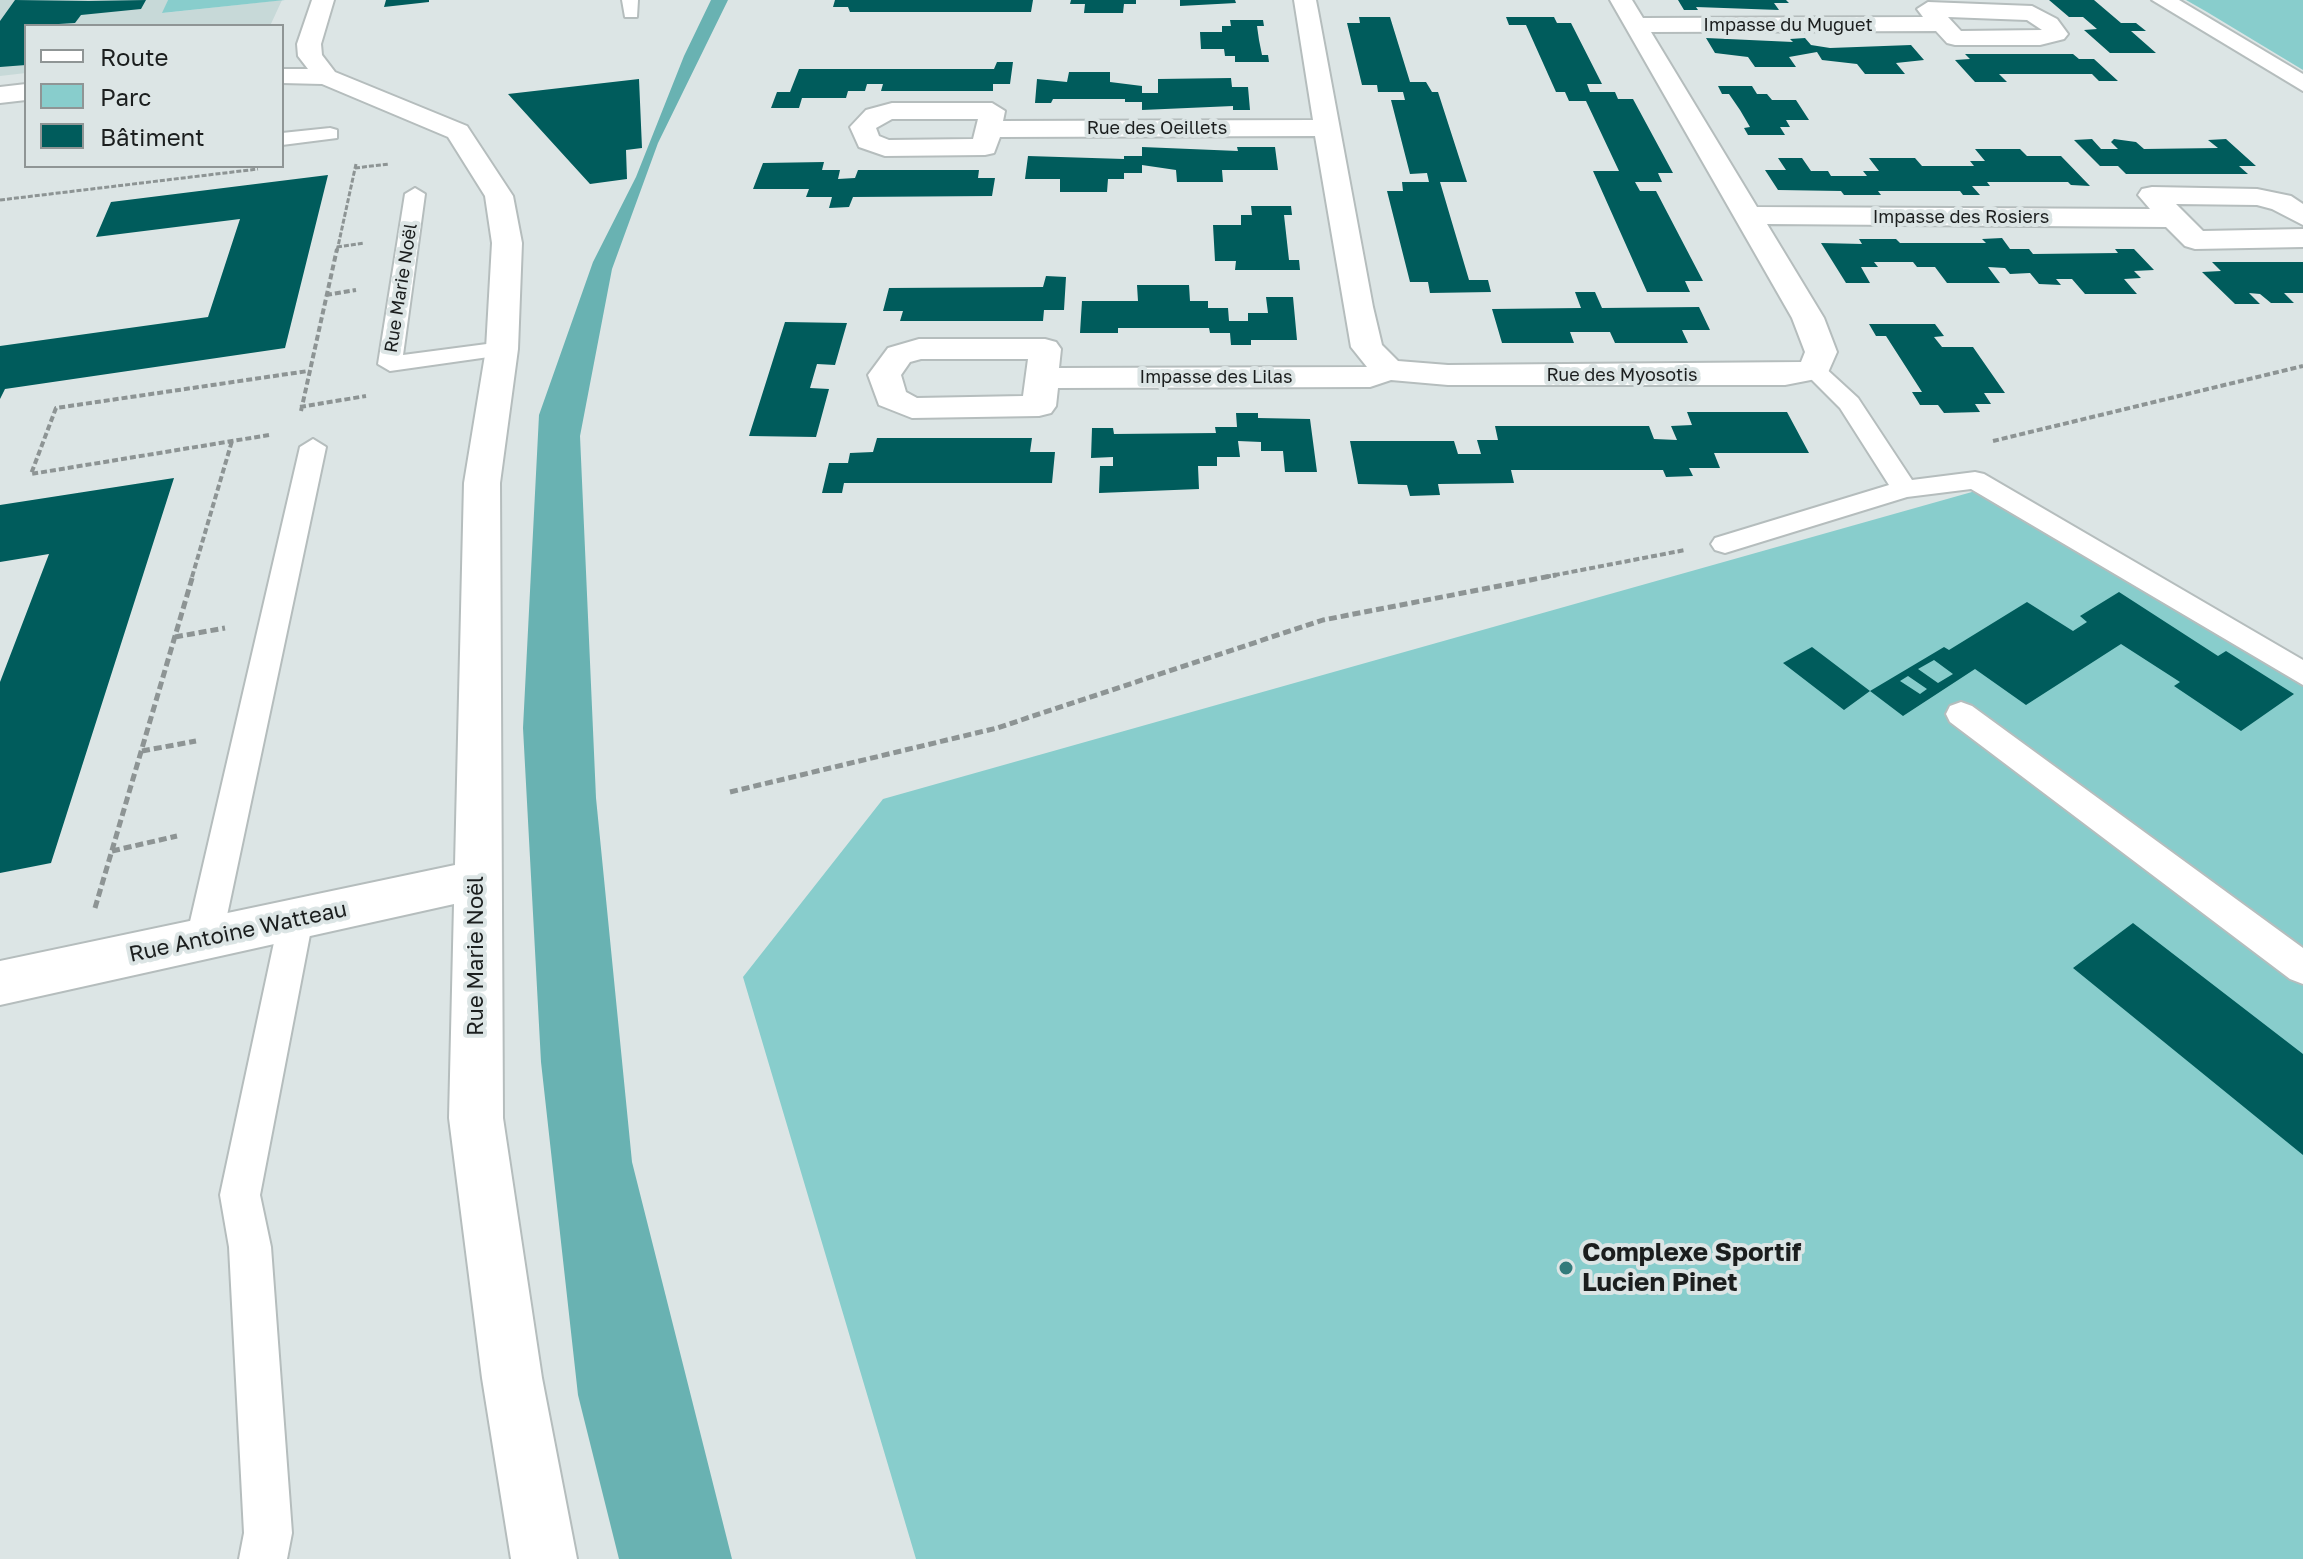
<!DOCTYPE html>
<meta charset="utf-8">
<style>
body{margin:0}
#map{position:relative;width:2303px;height:1559px;overflow:hidden;background:#dce5e5;font-family:"Golos Text",sans-serif}
canvas{display:block}
.legend{position:absolute;left:24px;top:24px;width:260px;height:144px;box-sizing:border-box;background:#dce5e5;border:2px solid #8f9595;margin:0;padding:10px 14px;list-style:none;font-size:24px;color:#1b1e1e}
.legend li{display:flex;align-items:center;gap:16px;height:40px}
.legend b{width:40px;border:2px solid #8f9595}
</style>
<div id="map">
<canvas width="2303" height="1559"></canvas>
<ul class="legend">
<li><b style="height:10px;background:#fff"></b>Route</li>
<li><b style="height:22px;background:#88cdcc"></b>Parc</li>
<li><b style="height:22px;background:#005c5c"></b>Bâtiment</li>
</ul>
</div>
<script>
const c = document.querySelector('canvas').getContext('2d');
c.lineJoin = 'round';
function paint(path, color) {
  c.fillStyle = color;
  c.fill(path, 'evenodd');
}
function shape(rows) {
  const path = new Path2D();
  for (const r of rows) {
    path.moveTo(r[0], r[1]);
    for (let i = 2; i < r.length; i += 2) path.lineTo(r[i], r[i + 1]);
  }
  return path;
}
function stroke(path, color, width, dash) {
  c.strokeStyle = color;
  c.lineWidth = width;
  c.lineCap = dash ? 'butt' : 'round';
  c.setLineDash(dash || []);
  c.stroke(path);
}
function drawText(font, color, halo, rows, align = 'center') {
  c.font = font + ' "Golos Text",sans-serif';
  c.lineWidth = 8;
  c.setLineDash([]);
  c.textBaseline = 'middle';
  c.strokeStyle = halo;
  c.fillStyle = color;
  for (const [text, x, y, turn = 0] of rows) {
    c.save();
    c.translate(x, y);
    c.rotate((+turn || 0) * Math.PI / 180);
    c.textAlign = isNaN(turn) ? turn : align;
    if (halo) c.strokeText(text, 0, 0);
    c.fillText(text, 0, 0);
    c.restore();
  }
}
const built = shape([
 [0,0,168,0,163,13,282,0,270,26,26,26,26,73,0,76]
]);
const green = shape([
 [168,0,285,0,162,13],
 [2186,0,2303,0,2303,70,2207,12],
 [1979,490,2303,686,2303,1559,916,1559,743,977,883,799]
]);
const forest = shape([
 [711,0,728,0,658,143,612,269,580,436,596,798,632,1162,732,1559,619,1559,578,1395,541,1062,523,728,539,415,593,262,636,177,684,56]
]);
const building = shape([
 [15,0,89,1,146,0,141,9,81,15,75,23,26,26,26,65,0,67,0,21],
 [386,0,429,0,429,2,384,7],
 [835,0,1033,0,1031,12,850,12,848,7,833,7],
 [1071,0,1136,0,1136,4,1124,4,1123,13,1084,13,1085,4,1070,4],
 [1180,0,1235,0,1236,3,1180,6],
 [1678,0,1786,0,1789,3,1774,3,1779,10,1696,7,1698,10,1684,10],
 [2049,0,2094,0,2121,23,2136,23,2146,31,2131,31,2156,53,2110,53,2084,30,2097,29,2083,17,2069,17],
 [1359,17,1390,17,1410,82,1426,82,1432,92,1438,92,1467,182,1440,182,1469,280,1488,280,1491,292,1430,293,1428,282,1410,282,1387,191,1403,191,1402,182,1429,182,1427,173,1410,174,1391,100,1405,100,1403,92,1378,92,1377,85,1362,85,1347,23,1360,23],
 [1506,17,1554,17,1557,23,1571,23,1602,84,1587,84,1590,92,1615,92,1618,99,1633,99,1673,173,1658,173,1662,182,1635,182,1640,191,1656,191,1703,281,1685,281,1690,292,1647,292,1593,171,1619,171,1586,101,1569,101,1565,92,1556,92,1526,25,1509,25],
 [1230,20,1263,20,1264,26,1257,26,1259,40,1262,55,1268,55,1269,62,1235,62,1235,56,1225,56,1224,49,1201,49,1200,32,1222,32,1222,26,1231,26],
 [1706,38,1793,42,1790,39,1805,38,1811,45,1830,48,1911,45,1924,60,1896,63,1905,74,1865,74,1857,64,1822,60,1817,52,1789,57,1796,67,1755,67,1748,57,1715,53],
 [1965,54,2073,54,2079,59,2094,59,2118,81,2099,81,2092,74,1999,74,2007,82,1975,82,1955,60,1970,59],
 [997,62,1013,62,1010,84,993,84,993,91,881,91,883,84,867,84,865,91,848,91,846,98,802,98,799,108,771,108,777,92,790,92,799,69,994,69],
 [1069,72,1110,72,1110,82,1142,86,1142,93,1158,93,1158,79,1231,78,1232,87,1248,87,1250,110,1233,110,1233,106,1142,110,1142,102,1125,102,1125,99,1053,99,1051,103,1035,103,1037,79,1067,82],
 [639,79,642,148,626,150,627,179,590,184,508,94],
 [1718,86,1752,86,1757,94,1767,94,1772,100,1796,100,1809,120,1786,120,1790,127,1780,127,1785,135,1748,135,1744,128,1750,127,1740,110,1729,94,1722,94],
 [2092,139,2101,149,2118,149,2111,142,2114,139,2136,142,2144,149,2218,148,2208,140,2226,139,2256,166,2239,166,2248,174,2126,174,2118,166,2100,166,2074,140],
 [1142,147,1238,151,1237,147,1275,147,1278,170,1222,170,1223,182,1177,182,1176,170,1142,165,1142,173,1124,173,1124,179,1108,179,1107,192,1060,192,1060,179,1025,179,1028,156,1124,159,1124,156,1142,156],
 [1975,149,2020,149,2027,156,2061,156,2090,186,2071,185,2068,182,1987,182,1990,186,1972,186,1980,195,1963,195,1960,191,1878,191,1881,195,1844,195,1841,191,1778,190,1765,170,1786,170,1778,158,1802,158,1811,171,1828,171,1831,176,1867,176,1863,171,1879,171,1869,158,1915,158,1922,166,1974,166,1970,161,1985,161],
 [824,162,822,170,840,170,838,179,855,178,858,170,979,170,978,178,995,178,992,196,853,197,849,207,829,208,832,197,806,197,809,189,753,189,763,163],
 [328,175,285,348,5,389,0,399,0,346,208,317,240,219,96,237,111,202],
 [1251,206,1291,206,1292,215,1284,215,1289,260,1299,260,1300,270,1235,270,1236,261,1215,261,1213,225,1241,225,1241,215,1252,215],
 [2002,238,2010,249,2029,249,2033,254,2118,253,2115,249,2134,249,2154,270,2134,271,2141,278,2124,279,2137,294,2085,294,2072,279,2056,279,2061,285,2039,284,2030,273,2010,274,2005,268,1988,267,2000,283,1947,283,1935,267,1917,267,1913,262,1874,262,1878,267,1861,267,1870,283,1846,283,1821,243,1862,244,1859,239,1896,239,1900,243,1986,243,1982,239],
 [2212,262,2303,262,2303,293,2284,293,2294,303,2271,303,2260,294,2249,293,2260,304,2235,304,2202,272,2221,271],
 [1046,276,1066,277,1064,310,1044,310,1043,321,900,321,903,311,883,311,889,288,1043,287],
 [1137,285,1189,285,1190,301,1208,301,1208,308,1228,308,1229,321,1248,321,1248,313,1268,313,1266,297,1293,297,1297,340,1251,340,1251,345,1231,345,1230,333,1210,333,1209,328,1118,328,1118,333,1080,333,1082,301,1138,301],
 [1575,292,1595,292,1602,308,1699,307,1710,330,1682,330,1688,343,1615,343,1610,332,1570,332,1574,343,1502,343,1492,309,1581,308],
 [785,322,847,323,835,365,817,364,810,388,829,389,816,437,749,436],
 [1869,324,1935,324,1944,336,1934,337,1942,347,1973,347,2005,393,1984,393,1991,404,1975,404,1980,412,1944,413,1938,405,1920,405,1912,392,1922,392,1886,336,1876,336],
 [1687,412,1787,412,1809,453,1714,453,1720,468,1689,468,1693,476,1666,477,1663,470,1511,470,1514,483,1438,484,1440,495,1410,496,1407,485,1358,484,1350,441,1454,441,1458,454,1481,454,1477,440,1498,440,1495,426,1649,426,1654,439,1677,440,1671,426,1692,425],
 [1236,413,1258,413,1258,418,1310,419,1317,472,1285,472,1283,451,1261,451,1261,442,1238,441,1240,457,1217,457,1217,466,1198,466,1199,489,1099,493,1100,466,1113,466,1113,457,1091,458,1092,428,1113,428,1114,434,1216,433,1215,427,1237,427],
 [877,438,1032,438,1030,452,1055,452,1052,483,844,483,842,493,822,493,829,463,848,463,850,453,873,452],
 [174,478,51,863,0,873,0,682,49,554,0,562,0,505],
 [2119,592,2218,656,2226,651,2294,694,2241,731,2174,686,2180,682,2121,644,2026,705,1975,669,1903,716,1870,691,1944,647,1949,650,2027,602,2073,631,2087,622,2080,616],
 [1934,660,1953,674,1938,683,1918,669],
 [1908,676,1927,689,1920,694,1900,681],
 [1812,647,1870,691,1844,710,1783,663],
 [2133,923,2303,1054,2303,1155,2073,968]
]);
const pathFar2 = shape([
 [355,168,389,164],
 [0,200,258,169],
 [337,247,364,243],
 [337,251,356,164]
]);
const pathFar1 = shape([
 [326,295,356,290],
 [300,407,366,396],
 [301,411,337,249],
 [269,435,31,474,56,408,308,371],
 [1993,441,2303,366],
 [192,577,232,441],
 [1545,577,1685,550]
]);
const path = shape([
 [175,637,225,628],
 [142,751,196,741],
 [730,792,997,728,1323,620,1556,575],
 [112,851,177,836],
 [95,908,193,575]
]);
const lane = shape([
 [622,0,638,0,637,17,625,17,622,0],
 [330,128,337,130,337,138,282,145,282,133,330,128],
 [415,188,425,194,403,355,502,342,510,344,514,349,510,354,390,371,378,364,405,194,415,188],
 [1814,363,1822,365,1858,398,1912,480,1975,472,1984,474,2303,660,2303,685,1971,489,1907,497,1725,553,1715,550,1711,544,1715,538,1889,485,1840,408,1802,370,1814,363],
 [313,439,326,447,222,939,216,950,204,954,192,950,186,939,300,447,313,439],
 [1961,702,1972,706,2303,948,2303,984,2290,979,1950,722,1946,714,1950,706,1961,702],
 [296,904,308,908,313,919,260,1195,271,1247,292,1533,287,1559,239,1559,244,1533,229,1247,220,1195,279,919,284,908,296,904]
]);
const street = shape([
 [312,0,334,0,321,44,322,55,335,72,467,126,513,196,522,243,518,349,500,483,503,1118,542,1378,577,1559,511,1559,482,1378,449,1118,454,904,0,1005,0,961,455,865,464,483,486,349,492,243,485,196,448,137,322,84,282,83,282,69,308,69,298,56,297,44,312,0],
 [1294,0,1316,0,1373,307,1382,345,1398,361,1448,365,1801,362,1805,352,1792,318,1610,0,1632,0,1643,18,1923,17,1917,9,1928,2,2032,6,2057,19,2068,34,2064,39,2040,45,1955,45,1947,43,1936,31,1651,32,1757,207,2150,209,2138,195,2142,189,2152,187,2257,189,2291,196,2303,204,2303,225,2272,209,2257,205,2176,204,2203,231,2303,229,2303,247,2195,249,2185,246,2166,227,1767,224,1824,318,1837,352,1826,377,1785,385,1448,385,1391,380,1370,387,1058,388,1056,406,1051,413,1039,416,912,418,879,405,868,375,888,348,919,339,1045,339,1056,342,1061,349,1059,368,1367,367,1351,347,1315,136,1000,137,994,153,985,155,885,156,859,147,850,127,866,110,892,103,992,103,1005,111,1003,121,1313,120,1294,0],
 [1948,17,2027,20,2042,30,1961,31,1948,17],
 [892,119,978,119,973,139,889,140,879,136,876,128,892,119],
 [921,359,1028,359,1023,396,917,398,906,392,901,375,910,362,921,359],
 [26,84,26,100,0,103,0,87,26,84]
]);
const secondary = shape([
 [2152,0,2179,0,2303,74,2303,91,2152,0]
]);
const markers = [
 [1566,1268,8,"#327b7b"]
];
const farStreetnames = [
 ["Impasse du Muguet",1788,25],
 ["Rue des Oeillets",1157,128],
 ["Impasse des Rosiers",1961,217],
 ["Rue Marie Noël",401,288,-81],
 ["Rue des Myosotis",1622,375],
 ["Impasse des Lilas",1216,377]
];
const streetNames = [
 ["Rue Antoine Watteau",238,932,-12],
 ["Rue Marie Noël",476,956,-90]
];
const nearPoinames = [
 ["Complexe Sportif",1582,1253],
 ["Lucien Pinet",1582,1283]
];
paint(built, '#c7d9d8');
paint(green, '#88cdcc');
paint(forest, '#69b2b2');
paint(building, '#005c5c');
stroke(lane, '#b5bdbd', 4);
stroke(street, '#b5bdbd', 4);
stroke(secondary, '#b5bdbd', 4);
stroke(pathFar2, '#8d9494', 3, [5, 2]);
stroke(pathFar1, '#8d9494', 4, [6, 3]);
stroke(path, '#8d9494', 5, [8, 4]);
paint(lane, '#fff');
paint(street, '#fff');
paint(secondary, '#fff');
for (const [x, y, r, color] of markers) {
  const dot = new Path2D();
  dot.arc(x, y, r, 0, 2 * Math.PI);
  c.fillStyle = color;
  c.fill(dot);
  stroke(dot, '#dce5e5', 3);
}
drawText('18px', '#1b1e1e', '#dce5e5', farStreetnames);
drawText('22px', '#1b1e1e', '#dce5e5', streetNames);
drawText('bold 26px', '#1b1e1e', '#dce5e5', nearPoinames, 'left');
</script>
